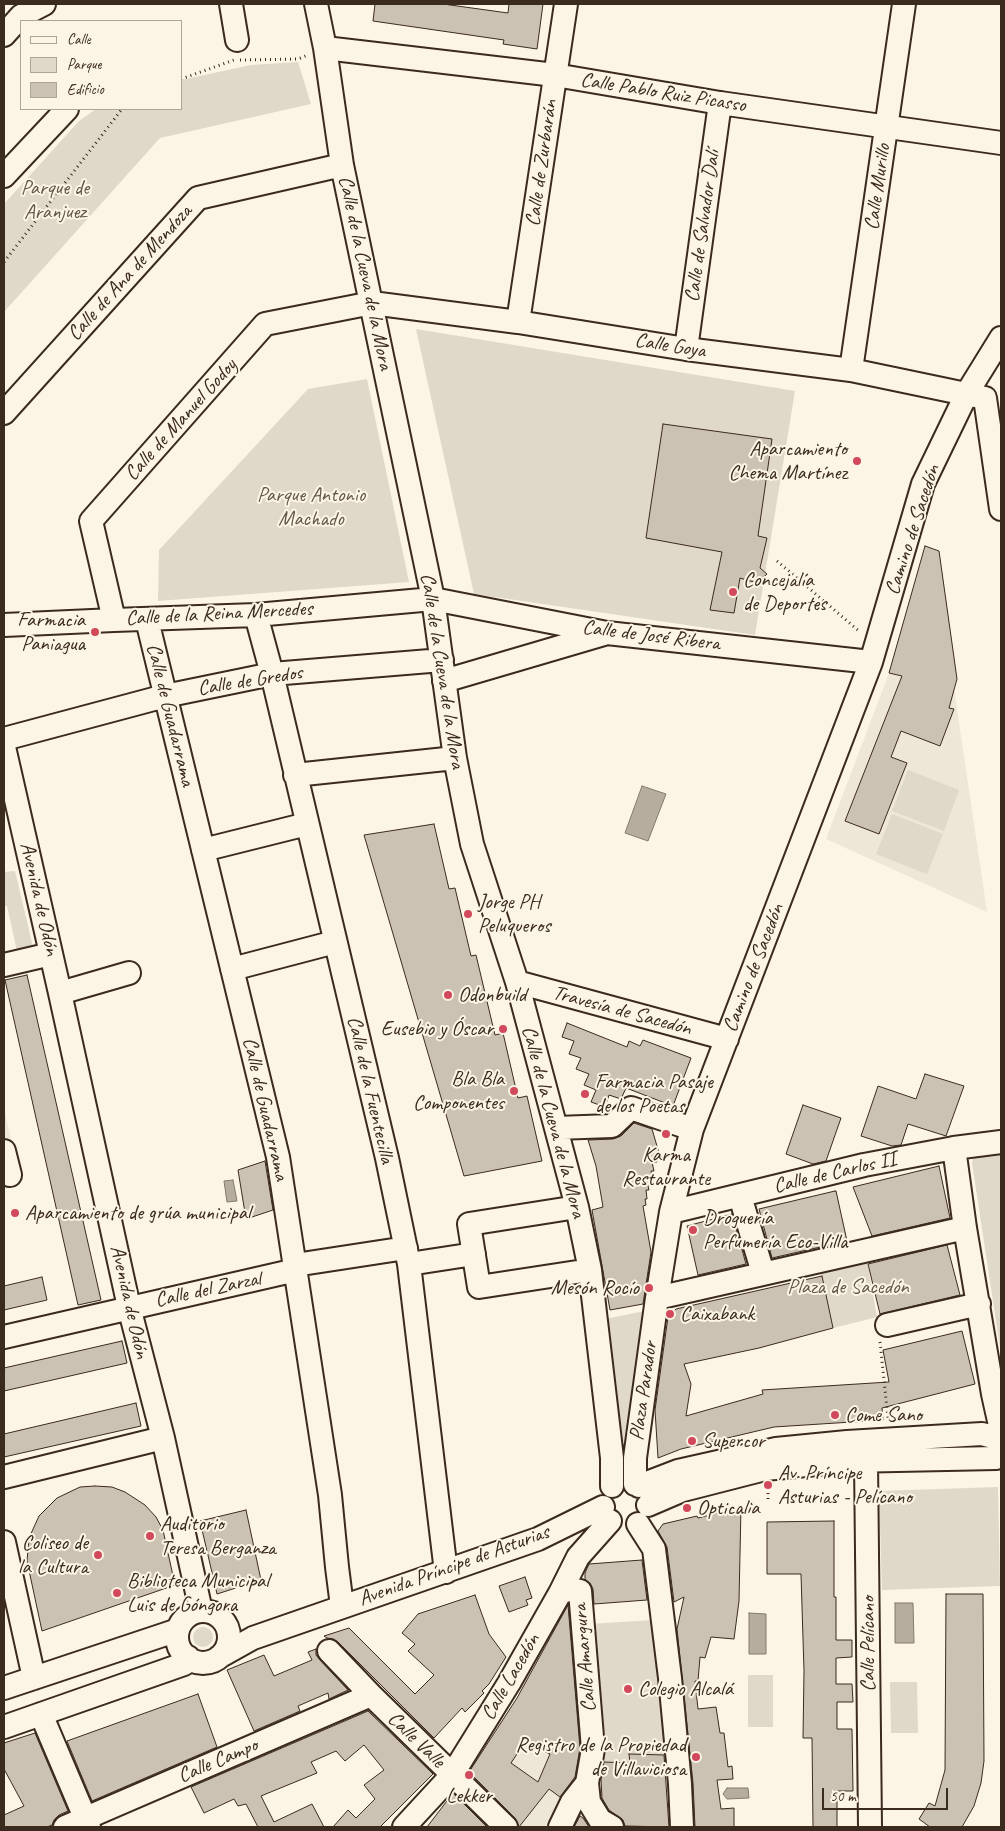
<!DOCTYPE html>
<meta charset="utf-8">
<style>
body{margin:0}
#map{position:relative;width:1005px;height:1831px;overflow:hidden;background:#fcf5e5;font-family:Caveat,sans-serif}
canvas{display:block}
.frame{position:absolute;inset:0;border:5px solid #3b2a1e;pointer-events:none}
.legend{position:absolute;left:20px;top:20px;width:162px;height:90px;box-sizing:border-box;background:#fcf5e5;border:1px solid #afa495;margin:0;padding:6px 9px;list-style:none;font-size:15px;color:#3b2a1e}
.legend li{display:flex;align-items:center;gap:10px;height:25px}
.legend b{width:25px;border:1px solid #afa495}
.scale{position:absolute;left:822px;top:1788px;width:126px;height:22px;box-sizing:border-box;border:2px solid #3b2a1e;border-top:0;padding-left:6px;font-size:15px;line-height:18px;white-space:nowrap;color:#3b2a1e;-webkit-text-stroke:4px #fcf5e5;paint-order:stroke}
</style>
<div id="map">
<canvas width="1005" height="1831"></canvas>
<div class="frame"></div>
<ul class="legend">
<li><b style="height:6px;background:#fcf5e5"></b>Calle</li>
<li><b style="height:14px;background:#e0d8c8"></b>Parque</li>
<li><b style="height:14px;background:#ccc2b3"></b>Edificio</li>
</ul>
<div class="scale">50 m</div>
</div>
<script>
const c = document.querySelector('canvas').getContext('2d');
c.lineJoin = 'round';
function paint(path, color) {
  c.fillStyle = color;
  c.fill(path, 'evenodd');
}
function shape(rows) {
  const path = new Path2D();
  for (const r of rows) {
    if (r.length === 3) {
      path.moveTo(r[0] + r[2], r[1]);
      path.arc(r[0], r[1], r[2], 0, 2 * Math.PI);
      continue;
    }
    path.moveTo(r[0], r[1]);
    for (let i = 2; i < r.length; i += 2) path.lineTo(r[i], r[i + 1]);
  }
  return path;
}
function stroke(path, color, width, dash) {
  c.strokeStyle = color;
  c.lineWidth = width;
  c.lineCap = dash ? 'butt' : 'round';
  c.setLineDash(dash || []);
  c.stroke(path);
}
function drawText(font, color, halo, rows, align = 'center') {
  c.font = font + ' Caveat,sans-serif';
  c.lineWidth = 4;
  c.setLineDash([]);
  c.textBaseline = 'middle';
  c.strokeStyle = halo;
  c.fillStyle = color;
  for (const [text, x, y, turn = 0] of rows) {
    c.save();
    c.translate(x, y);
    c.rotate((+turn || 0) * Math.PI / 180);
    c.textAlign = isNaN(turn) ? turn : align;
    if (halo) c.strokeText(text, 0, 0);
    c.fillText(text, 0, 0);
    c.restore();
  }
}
const built = shape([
 [889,673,954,689,987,912,826,839],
 [4,1108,20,1179,4,1182],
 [531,1732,545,1742,541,1750,550,1754,538,1782,528,1774,509,1766],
 [549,1789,566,1801,553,1827,523,1827,521,1825]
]);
const green = shape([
 [298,62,311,104,160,138,4,312,4,204,79,121,96,109,181,109,181,80,251,65],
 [416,329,795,391,755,635,474,594],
 [367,379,409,582,158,601,159,550,308,389],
 [908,770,959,790,944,831,892,811],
 [892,814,943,834,927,874,876,854],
 [15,871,33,947,17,951,7,906,4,906,4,872],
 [1001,1152,1001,1354,972,1163,973,1159,978,1155],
 [866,1255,877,1317,833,1328,820,1266],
 [645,1311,625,1451,605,1319],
 [998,1487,1000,1586,882,1590,879,1491],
 [653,1620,670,1755,629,1754,630,1763,601,1762,589,1624],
 [203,1637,10],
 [748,1675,773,1675,773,1727,748,1727],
 [890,1682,917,1682,918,1733,891,1733]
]);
const water = shape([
 [642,786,666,794,648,841,625,833,642,786],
 [233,1180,237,1201,227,1202,224,1181,233,1180],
 [895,1603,913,1603,914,1643,895,1643,895,1603],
 [749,1613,766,1614,766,1654,749,1654,749,1613],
 [727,1788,748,1788,749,1798,727,1799,723,1794,727,1788]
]);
const building = shape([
 [375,4,443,4,508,13,509,4,543,4,537,49,503,44,504,40,373,21,375,4],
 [663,424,772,439,758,536,767,538,760,568,767,574,757,583,740,578,734,613,710,610,722,552,646,538,663,424],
 [925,546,939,551,957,679,949,708,954,709,940,746,901,731,891,757,907,763,879,834,845,821,902,676,889,673,925,546],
 [434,824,449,889,455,888,471,956,476,955,495,1035,503,1033,518,1098,527,1096,542,1161,464,1176,364,835,434,824],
 [27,975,101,1300,78,1305,5,980,27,975],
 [567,1023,627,1047,629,1041,640,1046,643,1040,691,1058,673,1106,626,1088,621,1099,609,1095,605,1107,591,1102,596,1090,584,1085,589,1074,576,1069,581,1058,569,1054,574,1041,562,1037,567,1023],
 [925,1074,964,1086,946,1136,908,1124,901,1145,892,1146,861,1136,878,1086,916,1099,925,1074],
 [803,1105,841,1118,826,1161,813,1164,786,1154,803,1105],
 [634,1123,652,1129,659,1153,656,1153,657,1162,652,1162,654,1171,651,1171,652,1176,646,1177,649,1190,646,1190,647,1199,645,1199,646,1205,643,1206,651,1252,643,1304,610,1310,592,1210,603,1207,596,1166,588,1140,613,1139,621,1136,634,1123],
 [265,1161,273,1210,246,1219,238,1170,265,1161],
 [939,1166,950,1218,872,1236,853,1187,939,1166],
 [835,1191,836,1191,847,1241,772,1258,759,1209,835,1191],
 [732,1214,746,1264,698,1275,687,1226,732,1214],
 [947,1245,960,1295,880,1314,868,1264,947,1245],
 [822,1276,833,1328,759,1348,684,1364,691,1384,686,1416,763,1394,762,1390,889,1382,883,1350,962,1331,975,1384,882,1408,883,1420,774,1427,681,1449,658,1458,655,1410,668,1317,676,1309,822,1276],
 [42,1277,47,1300,4,1310,4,1286,42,1277],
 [122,1341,127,1363,4,1391,4,1368,122,1341],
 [136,1403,141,1426,4,1457,4,1434,136,1403],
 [95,1486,112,1487,125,1492,145,1505,156,1517,163,1530,175,1585,42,1631,27,1561,29,1538,39,1516,57,1498,80,1487,95,1486],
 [741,1507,739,1601,734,1639,711,1637,705,1658,700,1657,698,1681,695,1681,698,1709,716,1707,720,1733,724,1733,728,1767,732,1766,733,1779,717,1780,721,1809,734,1808,734,1827,695,1827,693,1783,677,1629,684,1597,674,1602,667,1547,658,1531,663,1524,697,1516,698,1518,741,1507],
 [246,1510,261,1580,217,1594,200,1521,246,1510],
 [834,1521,834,1597,836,1597,836,1640,852,1640,852,1657,836,1658,836,1684,852,1684,853,1702,837,1702,837,1729,852,1729,853,1791,837,1791,837,1827,813,1827,812,1738,803,1738,804,1671,801,1574,767,1574,767,1522,834,1521],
 [642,1560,647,1600,594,1604,593,1589,590,1583,585,1580,585,1573,589,1564,642,1560],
 [525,1577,532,1598,526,1600,528,1605,509,1612,499,1586,525,1577],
 [946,1594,983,1594,984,1761,981,1783,974,1806,962,1827,930,1827,919,1819,929,1803,935,1806,945,1770,946,1594],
 [475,1595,489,1634,506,1657,489,1684,482,1691,484,1693,465,1712,462,1708,434,1738,338,1642,333,1639,327,1638,324,1636,349,1628,415,1694,434,1675,408,1651,415,1644,402,1633,418,1614,475,1595],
 [568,1605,580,1748,575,1777,560,1797,549,1789,519,1827,515,1818,469,1772,517,1698,568,1605],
 [525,1742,550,1754,538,1782,511,1763,525,1742],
 [316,1649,316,1655,320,1660,348,1690,329,1699,328,1693,298,1706,300,1711,254,1731,227,1670,264,1655,274,1676,312,1660,308,1652,316,1649],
 [198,1694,217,1747,92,1801,67,1741,198,1694],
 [368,1711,433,1774,380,1827,333,1827,348,1810,356,1818,375,1799,364,1785,384,1770,364,1745,345,1761,336,1751,311,1762,317,1773,261,1796,274,1822,312,1804,324,1827,258,1827,246,1804,238,1806,234,1799,204,1813,191,1787,368,1711],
 [35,1733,68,1811,59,1815,54,1820,52,1825,47,1827,4,1827,4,1815,24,1806,4,1769,4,1743,35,1733],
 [629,1754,664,1755,669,1827,625,1826,623,1820,609,1810,602,1798,601,1780,604,1762,630,1763,629,1754],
 [453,1793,487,1827,427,1827,453,1793],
 [580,1816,583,1818,589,1827,574,1827,580,1816]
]);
const path = shape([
 [240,60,298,59,308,55],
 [181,79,234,60],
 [4,262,122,109],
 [777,561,860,632],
 [880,1342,888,1418],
 [768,1488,768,1499]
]);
const minor = shape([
 [231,4,237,40],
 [316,4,325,48,342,165,433,599,455,758,472,844,517,982,577,1207,590,1270,612,1458,612,1486],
 [4,35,21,16,44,4],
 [325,48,555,75,720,103,1001,143],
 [4,176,67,109],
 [518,322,566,4],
 [686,349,720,103],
 [851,370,904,4],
 [4,413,198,198,342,165],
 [256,615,272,674,387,1158,409,1264,446,1572],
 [114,620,91,521,265,324,372,303,518,322,686,349,851,370,985,398,1001,509],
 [147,620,278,1157,330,1495,337,1567,342,1606],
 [4,625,114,620,256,615,433,599,607,633,871,662],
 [444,681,604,634],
 [4,739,165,696,272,674,442,660],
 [4,747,60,993,129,1307,163,1438,201,1611],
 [295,775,455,758],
 [203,850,307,824],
 [4,965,51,954],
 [232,969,335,942],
 [517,982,727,1039],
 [60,993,129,973],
 [556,1128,612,1126,631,1108,692,1129],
 [954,1148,965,1228,993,1394,1001,1430],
 [4,1151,10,1175],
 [740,1196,763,1273],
 [577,1207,469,1224,479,1287,590,1270],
 [671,1212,864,1165,954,1148,1001,1142],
 [409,1264,474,1254],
 [295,1265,406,1248],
 [657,1298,965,1228],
 [887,1325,979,1304],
 [4,1337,296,1270],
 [866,1461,870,1827],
 [4,1477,163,1438],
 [635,1484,635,1458,657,1298,671,1212,692,1129,871,662,923,484,967,393,1001,338],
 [639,1486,678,1471,776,1449,847,1442,982,1434,997,1438],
 [648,1505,683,1490,765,1469,848,1461,996,1458],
 [638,1524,654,1549,670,1678,680,1784,682,1827],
 [4,1542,34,1678],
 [203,1637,26],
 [329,1651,371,1695,506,1827],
 [219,1657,253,1638,538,1539,603,1507],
 [4,1688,178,1630],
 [41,1714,89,1827],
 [4,1727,184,1664,188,1657],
 [587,1783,589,1802,600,1820,612,1827],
 [65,1827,371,1695],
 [404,1827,452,1775,509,1683,560,1593,578,1557,610,1521],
 [560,1827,572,1802,587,1783,593,1749,580,1591,571,1589,560,1593]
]);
const markers = [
 [857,461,5,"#d1495b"],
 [733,592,5,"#d1495b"],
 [95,632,5,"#d1495b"],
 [468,914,5,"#d1495b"],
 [448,995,5,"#d1495b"],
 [503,1029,5,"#d1495b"],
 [514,1091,5,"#d1495b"],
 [585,1094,5,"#d1495b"],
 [666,1134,5,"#d1495b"],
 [15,1213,5,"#d1495b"],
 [693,1230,5,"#d1495b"],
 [649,1288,5,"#d1495b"],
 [670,1314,5,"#d1495b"],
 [835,1415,5,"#d1495b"],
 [692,1441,5,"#d1495b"],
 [768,1485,5,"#d1495b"],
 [687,1508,5,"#d1495b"],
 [150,1536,5,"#d1495b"],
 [98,1555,5,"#d1495b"],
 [117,1593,5,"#d1495b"],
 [628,1689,5,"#d1495b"],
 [696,1757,5,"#d1495b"],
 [469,1775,5,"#d1495b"]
];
const streetNames = [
 ["Calle Pablo Ruiz Picasso",663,93,9],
 ["Calle de Zurbarán",542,163,-82],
 ["Calle Murillo",878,187,-82],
 ["Calle de Salvador Dalí",703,226,-82],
 ["Calle de Ana de Mendoza",130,273,-48],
 ["Calle de la Cueva de la Mora",365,273,78],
 ["Calle Goya",670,346,9],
 ["Calle de Manuel Godoy",181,420,-48],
 ["Camino de Sacedón",913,530,-72],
 ["Calle de la Reina Mercedes",219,614,-3],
 ["Calle de José Ribera",651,636,7],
 ["Calle de la Cueva de la Mora",442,671,81],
 ["Calle de Gredos",250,681,-9],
 ["Calle de Guadarrama",170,715,76],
 ["Avenida de Odón",39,899,77],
 ["Camino de Sacedón",754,968,-69],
 ["Travesía de Sacedón",622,1011,15],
 ["Calle de la Fuentecilla",370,1090,77],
 ["Calle de Guadarrama",265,1109,77],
 ["Calle de la Cueva de la Mora",553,1122,75],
 ["Calle de Carlos II",835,1173,-13],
 ["Calle del Zarzal",208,1290,-12],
 ["Avenida de Odón",129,1302,77],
 ["Plaza Parador",644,1391,-82],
 ["Avenida Príncipe de Asturias",454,1566,-20],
 ["Calle Pelícano",868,1644,-90],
 ["Calle Amargura",585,1658,-95],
 ["Calle Lacedón",511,1677,-60],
 ["Calle Valle",416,1740,44],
 ["Calle Campo",218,1761,-23]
];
const parkNames = [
 ["Parque de",55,188],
 ["Aranjuez",55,212],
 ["Parque Antonio",311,495],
 ["Machado",311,519],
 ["Plaza de Sacedón",848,1287]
];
const poiNames = [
 ["Aparcamiento",847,449,"right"],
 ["Chema Martínez",847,473,"right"],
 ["Concejalía",743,580],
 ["de Deportes",743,604],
 ["Farmacia",85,620,"right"],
 ["Paniagua",85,644,"right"],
 ["Jorge PH",478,902],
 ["Peluqueros",478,926],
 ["Odonbuild",458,995],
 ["Eusebio y Óscar",493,1029,"right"],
 ["Bla Bla",504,1079,"right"],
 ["Componentes",504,1103,"right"],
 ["Farmacia Pasaje",595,1082],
 ["de los Poetas",595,1106],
 ["Karma",666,1155,"center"],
 ["Restaurante",666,1179,"center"],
 ["Aparcamiento de grúa municipal",25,1213],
 ["Droguería",703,1218],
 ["Perfumería Eco-Villa",703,1242],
 ["Mesón Rocío",639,1288,"right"],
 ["Caixabank",680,1314],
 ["Come Sano",845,1415],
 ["Supercor",702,1441],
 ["Av. Príncipe",778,1473],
 ["Asturias - Pelícano",778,1497],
 ["Opticalia",697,1508],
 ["Auditorio",160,1524],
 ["Teresa Berganza",160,1548],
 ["Coliseo de",88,1543,"right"],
 ["la Cultura",88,1567,"right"],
 ["Biblioteca Municipal",127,1581],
 ["Luis de Góngora",127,1605],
 ["Colegio Alcalá",638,1689],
 ["Registro de la Propiedad",686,1745,"right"],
 ["de Villaviciosa",686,1769,"right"],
 ["Lekker",469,1796,"center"]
];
paint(built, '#eee6d6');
paint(green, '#e0d8c8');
paint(water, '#b7ad9e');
stroke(water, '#85796b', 1);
paint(building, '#ccc2b3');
stroke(building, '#3b2a1e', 1);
stroke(minor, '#3b2a1e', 26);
stroke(path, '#3b2a1e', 3, [1, 4]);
stroke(minor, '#fcf5e5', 22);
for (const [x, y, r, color] of markers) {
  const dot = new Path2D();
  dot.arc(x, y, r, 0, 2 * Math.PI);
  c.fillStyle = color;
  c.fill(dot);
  stroke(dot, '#fcf5e5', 2);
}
drawText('21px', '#3b2a1e', '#fcf5e5', streetNames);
drawText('21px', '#645648', '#fcf5e5', parkNames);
drawText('21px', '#3b2a1e', '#fcf5e5', poiNames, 'left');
</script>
